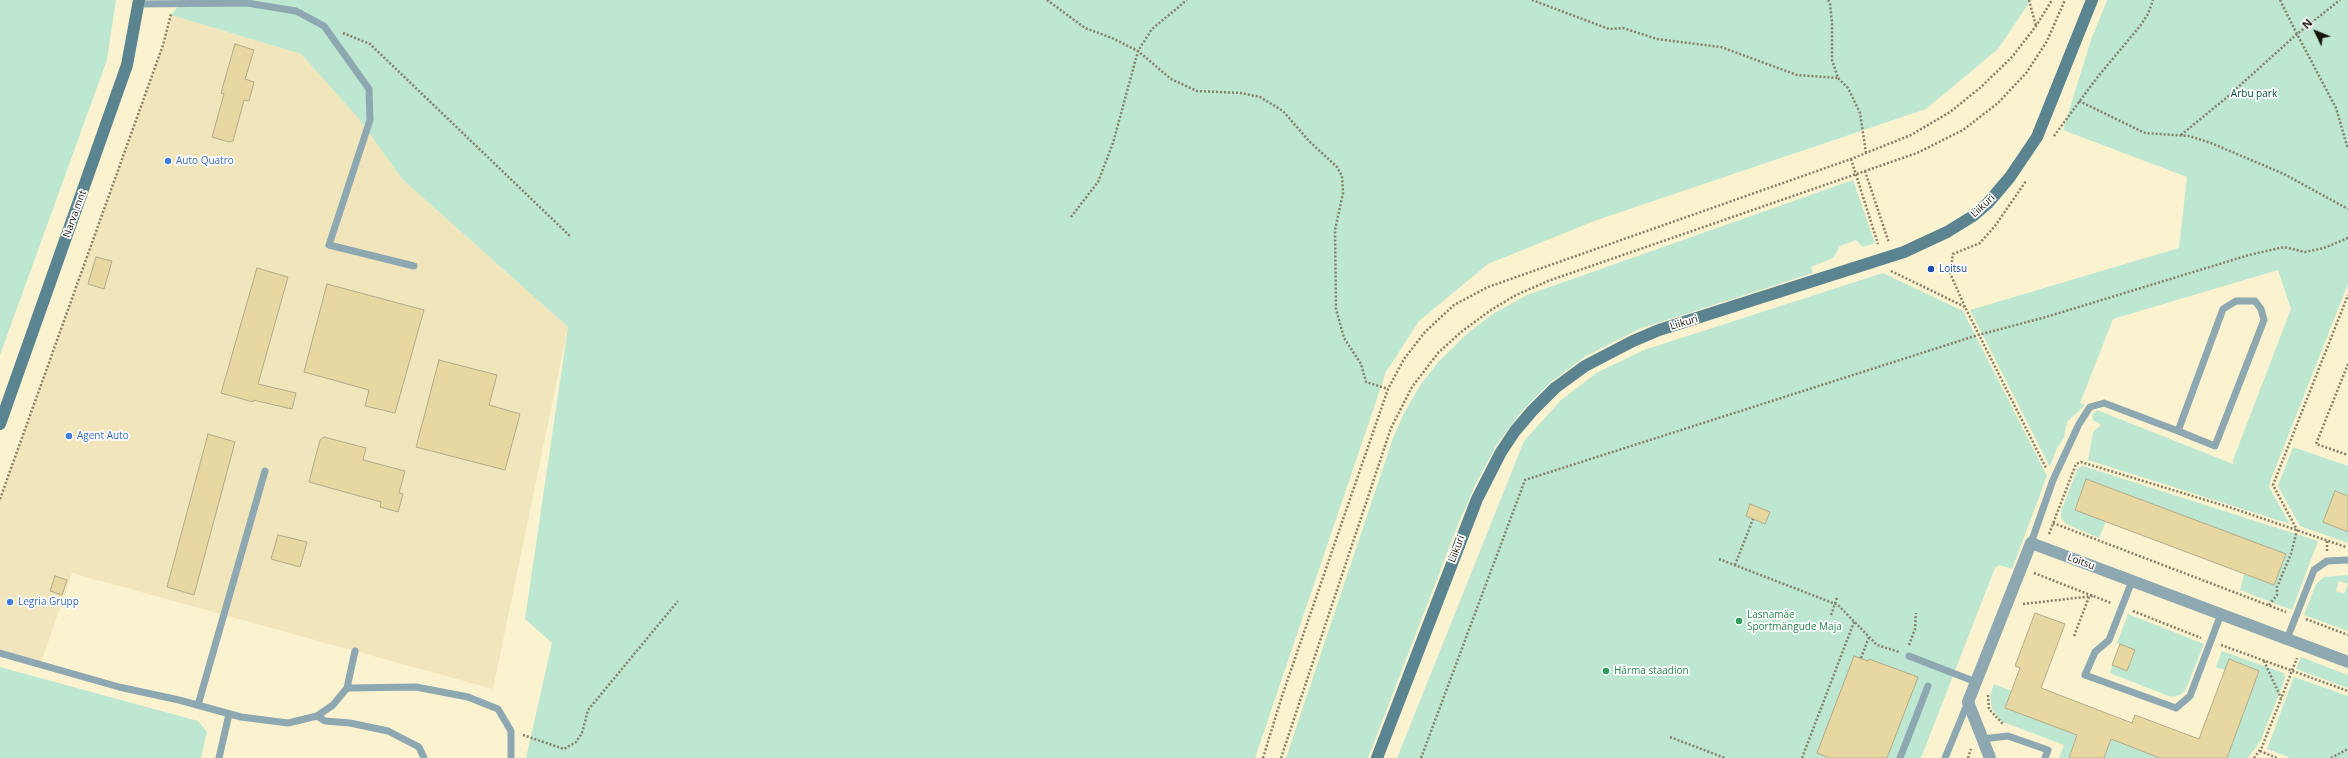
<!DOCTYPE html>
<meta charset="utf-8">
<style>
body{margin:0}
#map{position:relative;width:2348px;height:758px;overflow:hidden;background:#fbf2d0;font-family:"Open Sans",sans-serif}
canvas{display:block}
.north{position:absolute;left:2296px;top:12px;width:40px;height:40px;-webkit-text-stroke:3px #fff;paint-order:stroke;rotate:313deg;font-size:11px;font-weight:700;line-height:16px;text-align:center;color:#161307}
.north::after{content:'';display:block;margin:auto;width:14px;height:18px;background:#161307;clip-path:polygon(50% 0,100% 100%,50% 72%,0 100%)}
</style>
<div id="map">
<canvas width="2348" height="758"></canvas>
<div class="north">N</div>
</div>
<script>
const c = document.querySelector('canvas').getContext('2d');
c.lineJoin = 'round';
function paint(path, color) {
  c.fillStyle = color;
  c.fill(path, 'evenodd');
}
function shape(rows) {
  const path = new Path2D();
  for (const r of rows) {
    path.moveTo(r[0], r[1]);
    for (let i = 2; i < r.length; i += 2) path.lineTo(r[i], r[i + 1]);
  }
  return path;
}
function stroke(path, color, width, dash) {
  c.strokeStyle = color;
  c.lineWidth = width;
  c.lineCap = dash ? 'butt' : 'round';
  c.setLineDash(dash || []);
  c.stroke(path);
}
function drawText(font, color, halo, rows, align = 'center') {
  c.font = font + ' "Open Sans",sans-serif';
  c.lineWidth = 3.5;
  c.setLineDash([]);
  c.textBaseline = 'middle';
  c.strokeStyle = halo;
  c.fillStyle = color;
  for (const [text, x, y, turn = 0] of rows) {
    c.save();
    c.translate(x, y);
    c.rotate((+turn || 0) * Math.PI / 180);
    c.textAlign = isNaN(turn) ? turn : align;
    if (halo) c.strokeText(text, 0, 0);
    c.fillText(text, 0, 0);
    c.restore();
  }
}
const built = shape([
 [171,15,301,54,359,119,402,179,568,327,493,689,72,573,41,663,0,653,0,499,163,45]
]);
const green = shape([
 [0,0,116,0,107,60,0,355],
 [183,0,2031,0,1998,49,1926,109,1594,221,1488,264,1419,321,1386,372,1255,758,526,758,552,643,525,619,568,327,402,179,359,119,301,54,171,15],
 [2107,0,2348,0,2348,284,2271,479,2269,487,2290,524,2088,460,2093,432,2101,425,2093,420,2092,415,2097,410,2233,464,2233,460,2291,309,2278,270,2113,319,2080,403,2085,405,2067,422,2064,438,2057,448,2050,467,1970,310,2179,248,2187,177,2063,130,2091,40],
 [1853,180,1875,243,1863,247,1856,240,1840,246,1833,258,1811,267,1813,273,1639,329,1586,356,1552,381,1521,412,1497,444,1476,483,1457,527,1368,758,1286,758,1392,441,1404,413,1421,384,1439,361,1470,331,1496,312,1527,295],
 [1883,273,1963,311,2047,476,2012,569,1999,565,1995,568,1921,758,1397,758,1524,441,1561,400,1598,372,1644,350],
 [2293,447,2348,466,2348,496,2335,491,2323,522,2348,532,2348,543,2300,526,2278,486],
 [2083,466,2318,541,2292,610,2240,590,2244,574,2274,585,2286,555,2086,479,2075,509,2106,521,2099,538,2066,524,2061,518,2061,511,2078,468],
 [2348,575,2348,631,2304,615,2316,584,2324,577],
 [2339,581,2348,584,2344,594,2336,591],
 [2128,614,2204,644,2185,691,2180,695,2171,697,2110,673,2112,665,2127,671,2135,651,2117,643],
 [2222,651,2284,673,2285,679,2261,740,2248,758,2227,758,2259,671,2229,659,2225,670,2216,667],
 [2301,657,2348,675,2348,688,2296,669],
 [0,667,198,721,207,732,201,758,0,758],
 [2294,677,2348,696,2348,758,2291,758,2267,749],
 [1994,684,2012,691,2005,708,2077,735,2069,758,2059,758,2064,745,2003,722,1998,717,1992,708,1990,696],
 [2114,732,2124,744,2160,758,2104,758]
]);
const building = shape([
 [235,44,254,50,245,79,254,82,249,101,244,100,233,141,229,142,212,137,224,94,221,93,235,44],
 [96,257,112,261,104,289,88,284,96,257],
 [257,268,288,277,258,384,296,393,292,409,253,400,253,402,221,393,257,268],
 [327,284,424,310,395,413,365,406,369,390,304,372,327,284],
 [439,360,497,375,489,405,520,414,505,470,416,447,439,360],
 [208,434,235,442,194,595,167,587,208,434],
 [324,437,366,448,363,460,405,471,399,493,403,494,398,512,380,507,381,502,309,482,320,440,324,437],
 [2086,479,2286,554,2274,585,2075,510,2086,479],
 [2335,491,2348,496,2348,532,2323,522,2335,491],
 [1750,504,1770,512,1765,524,1746,516,1750,504],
 [278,535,307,542,300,567,271,559,278,535],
 [55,576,67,580,62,595,50,591,55,576],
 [2035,613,2065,624,2041,688,2132,723,2135,715,2199,739,2229,659,2259,671,2227,758,2160,758,2111,739,2104,758,2069,758,2077,735,2005,708,2020,668,2015,666,2035,613],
 [2120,644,2135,650,2127,671,2112,665,2120,644],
 [1854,656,1868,661,1869,659,1918,677,1887,758,1829,758,1817,753,1854,656]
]);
const path = shape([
 [1047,0,1085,28,1112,38,1138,51,1171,79,1197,91,1241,93,1260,97,1283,111,1309,141,1337,167,1342,176,1343,193,1335,230,1336,309,1344,338,1361,364,1366,382,1388,389],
 [1532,0,1609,29,1623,28,1657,39,1721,47,1797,75,1838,78],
 [1828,0,1830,3,1832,24,1832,60,1838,78,1848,88,1860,113,1866,153],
 [2029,0,2036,26],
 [2280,0,2297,34,2340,0],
 [343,33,370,44,571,237],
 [2079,101,2145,133,2189,136,2211,143,2284,174,2348,209],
 [2181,135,2226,98,2297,34,2336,108,2348,149],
 [2054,136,2096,79,2140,26,2148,14,2153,0],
 [1851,159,1878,244],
 [1865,171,1889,243],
 [1071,217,1098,182,1113,143,1138,51,1152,29,1187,0],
 [1891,271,1965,307,2046,468],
 [1965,307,1950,273,1953,254,1980,243,1995,226,2026,181],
 [2348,364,2316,444,2348,455],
 [0,499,163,45,171,14],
 [2053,523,2286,612],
 [2049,534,2076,464,2081,462,2232,508,2346,547],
 [2327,551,2327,540],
 [1719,559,1838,605,1877,645,1899,652],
 [1735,565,1753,519],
 [2034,573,2111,603],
 [2023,604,2093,596],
 [2269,605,2277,595,2277,587,2291,554,2297,530,2273,485,2348,295],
 [2133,611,2201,638],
 [1831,615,1837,598],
 [2306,619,2348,635],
 [2074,636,2089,597],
 [1909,645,1915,629,1916,613],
 [2221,645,2348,691],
 [1861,658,1869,637],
 [2264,661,2281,698],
 [1988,695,1989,709,2003,724],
 [523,735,564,749,576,742,582,733,588,710,678,601],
 [1670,737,1725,758],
 [2260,751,2277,758],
 [1263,758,1282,696,1388,389,1404,359,1425,332,1454,305,1488,287,1851,159,1911,135,1950,112,1981,87,2012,57,2036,26,2052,0],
 [1281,758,1391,428,1412,387,1438,353,1461,332,1491,310,1516,295,1548,281,1917,153,1963,130,1998,103,2027,72,2047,41,2065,0],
 [1421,758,1525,480,1978,335,2046,317,2249,255,2284,247,2305,252,2324,248,2348,238],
 [1802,758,1854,622],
 [1968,758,1971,749],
 [2254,758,2262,747,2297,658],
 [2331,758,2348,749]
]);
const lane = shape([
 [139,4,247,3,296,11,324,26,369,89,370,120,329,245,414,266],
 [2031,543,2053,480,2079,424,2090,407,2104,403,2178,431,2223,309,2236,301,2255,301,2261,309,2264,320,2215,446,2178,431],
 [2132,581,2109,640,2095,652,2085,675,2176,708,2190,696,2221,614],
 [2287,639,2314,570,2327,561,2348,560],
 [0,653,119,687,179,700,241,717,288,723,317,716,333,705,347,688,355,651],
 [1909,656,1976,682],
 [347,688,416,687,468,697,498,709,511,731,511,758],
 [198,705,265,471],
 [317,716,325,721,350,723,388,731,419,747,424,758],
 [1982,739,2008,736,2048,750,2045,758],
 [219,758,229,714],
 [1900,758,1928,686],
 [1945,758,1968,702]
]);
const street = shape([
 [1990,758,1968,702,2031,543,2348,662]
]);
const secondary = shape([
 [0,424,127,65,139,0],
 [1377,758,1477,499,1501,452,1515,431,1532,411,1555,388,1585,366,1633,341,1659,330,1904,252,1947,232,1973,216,1988,203,2010,177,2037,137,2092,0]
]);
const markers = [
 [168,161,4,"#3f7fe0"],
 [1931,269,4,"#1a4fb4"],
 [69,436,4,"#3f7fe0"],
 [10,602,4,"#3f7fe0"],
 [1739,621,4,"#2e9e5b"],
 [1606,671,4,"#2e9e5b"]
];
const parkNames = [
 ["Arbu park",2254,94]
];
const shopNames = [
 ["Auto Quatro",176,161],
 ["Agent Auto",77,436],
 ["Legria Grupp",18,602]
];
const streetNames = [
 ["Liikuri",1983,206,-43],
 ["Narva mnt",75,214,-70],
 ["Liikuri",1684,323,-17],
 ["Liikuri",1457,549,-69],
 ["Loitsu",2081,562,20]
];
const transitNames = [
 ["Loitsu",1939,269]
];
const leisureNames = [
 ["Lasnamäe",1747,615],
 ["Sportmängude Maja",1747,627],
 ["Härma staadion",1614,671]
];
paint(built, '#f1e5bc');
paint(green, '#bee7d2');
paint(building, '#e7d8a2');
stroke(building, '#b3aa8a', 1);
stroke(path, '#857f68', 2.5, [2, 2]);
stroke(lane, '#8da8b1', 7);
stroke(street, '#8da8b1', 12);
stroke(secondary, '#5b8491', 12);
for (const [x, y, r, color] of markers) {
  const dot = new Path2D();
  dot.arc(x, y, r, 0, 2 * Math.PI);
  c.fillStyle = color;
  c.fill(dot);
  stroke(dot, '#fff', 1.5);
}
drawText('10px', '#004c32', '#fff', parkNames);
drawText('10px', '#366cbe', '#fff', shopNames, 'left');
drawText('10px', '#161307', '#fff', streetNames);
drawText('10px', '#164399', '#fff', transitNames, 'left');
drawText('10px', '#27864d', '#fff', leisureNames, 'left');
</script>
